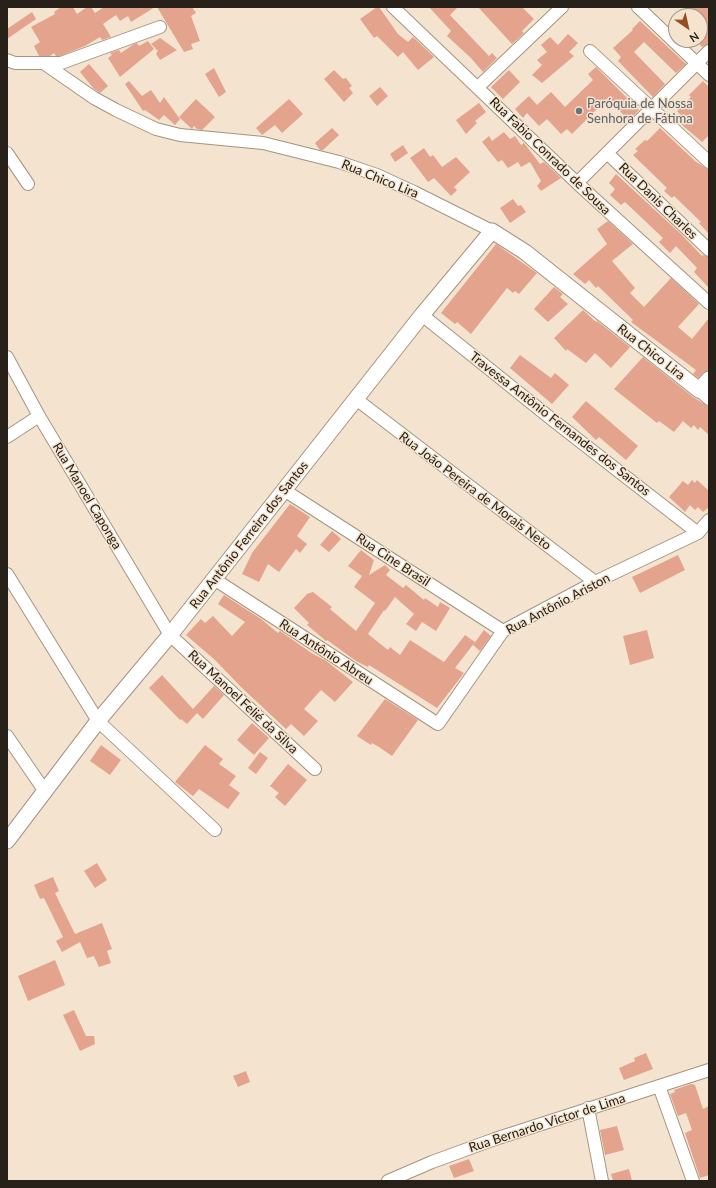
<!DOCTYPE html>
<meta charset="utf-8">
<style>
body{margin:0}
#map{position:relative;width:716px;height:1188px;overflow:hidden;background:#f4e4cf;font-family:Lato,sans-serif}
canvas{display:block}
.frame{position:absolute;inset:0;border:8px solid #272119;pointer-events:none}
.north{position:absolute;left:668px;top:8px;width:40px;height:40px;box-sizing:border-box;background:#f4e4cf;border:1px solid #a29686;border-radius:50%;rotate:146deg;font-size:11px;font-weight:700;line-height:16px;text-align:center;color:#272119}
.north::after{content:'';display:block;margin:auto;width:14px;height:18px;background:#945022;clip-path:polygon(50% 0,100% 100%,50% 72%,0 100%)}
</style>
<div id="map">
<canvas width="716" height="1188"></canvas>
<div class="frame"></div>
<div class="north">N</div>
</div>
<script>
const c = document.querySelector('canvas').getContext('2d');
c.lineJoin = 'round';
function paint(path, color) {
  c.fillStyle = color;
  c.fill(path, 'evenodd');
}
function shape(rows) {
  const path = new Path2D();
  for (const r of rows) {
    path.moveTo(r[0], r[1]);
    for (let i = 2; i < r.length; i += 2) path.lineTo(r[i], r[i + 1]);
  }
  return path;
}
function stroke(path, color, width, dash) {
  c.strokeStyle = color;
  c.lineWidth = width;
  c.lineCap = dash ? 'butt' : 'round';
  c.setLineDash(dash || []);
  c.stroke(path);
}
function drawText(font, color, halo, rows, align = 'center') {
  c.font = font + ' Lato,sans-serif';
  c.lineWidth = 3;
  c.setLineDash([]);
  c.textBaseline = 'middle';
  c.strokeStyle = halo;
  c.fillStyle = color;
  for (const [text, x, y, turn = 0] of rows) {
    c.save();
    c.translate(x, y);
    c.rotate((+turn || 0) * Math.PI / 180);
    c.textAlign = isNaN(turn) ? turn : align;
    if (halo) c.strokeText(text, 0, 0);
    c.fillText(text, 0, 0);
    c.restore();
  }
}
const building = shape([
 [61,7,73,7,77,14,87,7,91,7,95,13,104,7,155,7,131,22,128,16,120,21,116,15,103,24,111,37,102,40,100,37,85,46,60,56,56,56,54,53,50,56,39,56,34,46,40,42,31,27,55,14,54,12],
 [157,7,192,7,196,13,191,16,200,41,191,44,193,49,184,52],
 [377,7,379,7,398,34,408,42,413,37,434,57,418,70,403,52,398,57,377,36,374,38,360,19],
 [429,7,458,7,450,15,489,56,492,53,497,58,483,72,471,58,447,36,451,31],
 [478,7,522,7,534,19,522,31,524,33,512,44],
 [687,7,709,7,709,44,702,47,700,45,700,16,678,16],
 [32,12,36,19,7,39,7,29],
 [676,18,676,33,668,26],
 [640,21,686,64,676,73,644,42,634,52,665,84,653,97,618,61,621,57,613,48,633,30,632,29],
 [568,34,578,43,569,52,574,56,542,83,532,75,542,65,537,60,547,52,541,45,550,37,558,45],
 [160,38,177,50,160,60,156,54,158,51,151,44],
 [148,41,154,49,120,77,108,58,112,55,110,53,119,50,121,53,134,44,137,43,139,46],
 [89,64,108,86,100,93,94,89,80,72],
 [596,67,639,110,628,121,609,97,572,134,567,129,561,134,547,119,539,126,527,113,523,118,515,109,529,96,537,105,551,92,565,107,593,80,588,74],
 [214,68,226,92,219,97,205,74],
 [334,70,343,79,346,78,352,86,349,88,353,93,344,102,324,79],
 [509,70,520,82,503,99,491,87],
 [129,81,142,96,151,90,160,103,164,97,180,119,175,125,164,115,159,120,145,110,143,111,125,84],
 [703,81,709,87,709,135,702,142,681,124,685,120,677,111,691,97,689,95],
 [380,87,388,96,377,106,369,96],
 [196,99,215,117,202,130,197,129,194,126,192,129,179,117],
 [289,99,303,114,282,133,275,125,262,135,256,128],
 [479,103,486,112,475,121,477,123,466,134,456,120],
 [332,128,339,135,323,150,320,150,315,143],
 [660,128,695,161,709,170,709,234,699,223,701,222,674,196,672,198,664,191,667,188,633,155,638,151,635,149,645,140,647,141],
 [504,132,510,139,515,136,521,145,524,143,540,164,544,162,561,178,541,191,537,186,541,181,530,162,521,167,518,162,508,168,502,160,498,162,482,142,489,136,492,141],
 [403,145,408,153,395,162,390,154],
 [424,148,430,157,433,155,442,167,456,157,470,172,454,187,457,190,451,196,434,178,428,182,410,158],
 [616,174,682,235,702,256,703,255,709,257,709,288,694,272,697,268,676,246,670,253,659,242,663,238,625,202,621,205,610,195,615,189,609,183],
 [513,199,518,206,521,205,526,212,510,223,500,208],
 [608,221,633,244,612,261,635,288,630,293,644,307,671,278,699,304,678,327,692,339,709,318,709,370,703,373,698,378,693,374,696,370,631,322,633,320,598,286,596,288,589,280,585,284,573,274,607,244,597,229],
 [496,244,537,273,519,294,515,291,513,293,507,288,471,334,457,322,455,324,441,313],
 [554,287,563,294,560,297,568,304,548,322,534,309],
 [583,310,596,322,597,321,630,347,611,368,595,353,586,363,567,349,566,351,554,338],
 [520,355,551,378,555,373,569,385,552,404,510,368],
 [643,357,693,397,709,407,709,435,700,427,698,430,694,425,691,428,683,421,674,432,659,421,657,423,614,389],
 [586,401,638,446,626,460,599,437,596,440,572,417],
 [692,480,695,483,697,480,709,491,709,507,703,512,698,507,695,510,690,505,685,512,669,497,683,481,688,485],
 [290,504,310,517,297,536,307,544,300,553,296,549,279,572,268,564,259,582,242,574,252,553],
 [332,531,341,539,329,552,320,545],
 [361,550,374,560,369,575,385,565,390,570,386,575,403,588,406,585,424,600,425,598,438,607,440,602,450,608,436,631,422,622,416,631,406,624,414,614,395,597,385,611,384,610,368,634,388,650,390,647,400,655,410,640,444,662,465,635,475,642,455,668,464,673,437,708,369,665,368,667,356,661,327,640,326,641,307,625,309,623,294,608,307,594,313,592,332,607,330,609,356,631,375,603,354,587,362,576,348,566],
 [678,555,685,570,640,593,632,577],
 [224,595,261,619,278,633,280,631,313,654,325,660,353,682,335,702,321,690,304,709,318,721,304,736,291,724,286,729,241,687,215,660,186,635,201,619,205,623,213,616,232,636,245,622,218,604],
 [484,630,491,636,480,651,473,645],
 [647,630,654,658,630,665,623,636],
 [162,675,193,709,214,686,224,695,203,719,193,709,197,713,187,724,181,719,180,720,149,688],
 [385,699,418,720,392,756,379,747,372,743,371,745,357,736],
 [252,723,269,738,254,755,237,740],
 [101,745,121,760,110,775,90,761],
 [205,745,223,759,219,764,236,776,229,785,240,793,228,809,199,789,193,796,175,782],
 [260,752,268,758,256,774,248,768],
 [288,764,307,780,285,806,275,797,279,793,270,786],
 [97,863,107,880,95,888,84,871],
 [53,877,59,891,55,893,75,934,102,923,112,949,107,951,111,963,99,967,94,956,87,958,80,942,62,952,56,941,63,937,44,898,40,899,34,885],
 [55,960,65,985,28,1001,18,976],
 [74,1010,86,1036,94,1036,95,1044,80,1051,63,1015],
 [646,1053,653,1069,624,1080,619,1068,635,1061,634,1058],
 [246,1071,250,1082,238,1087,233,1076],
 [691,1084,695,1085,703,1109,709,1106,709,1175,700,1178,685,1133,692,1130,686,1113,678,1116,670,1094,675,1092,674,1090],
 [617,1126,624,1150,605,1155,600,1130],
 [469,1159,474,1171,454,1178,449,1166],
 [629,1169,632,1181,613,1181,611,1174]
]);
const minor = shape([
 [393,7,577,183,709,303],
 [638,7,709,75],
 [590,51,709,162],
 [7,60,15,63,61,63,160,27],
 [45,64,94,98,116,110,156,129,180,135,263,143,339,162,377,175,414,192,492,231],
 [478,87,562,7],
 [7,153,28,184],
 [607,153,709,250],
 [577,183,709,51],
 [422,315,554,421,698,533],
 [7,357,39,416,170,635,315,769],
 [699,390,709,399],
 [356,399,595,582],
 [7,437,39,416],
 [284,490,503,631],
 [7,574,98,721,215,830],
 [214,579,438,724,503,631,595,582,698,533,709,520],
 [7,736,44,790],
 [659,1086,693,1181],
 [588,1108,602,1181],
 [388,1181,432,1162,495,1139,709,1070]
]);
const tertiary = shape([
 [7,841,98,721,170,635,422,315,492,231,525,252,699,390,709,379]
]);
const markers = [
 [579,111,4,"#6b7280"]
];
const worshipNames = [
 ["Paróquia de Nossa",587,104],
 ["Senhora de Fátima",587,119]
];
const streetNames = [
 ["Rua Fabio Conrado de Sousa",550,156,44],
 ["Rua Chico Lira",380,179,22],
 ["Rua Danis Charles",658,201,44],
 ["Rua Chico Lira",651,352,38],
 ["Travessa Antônio Fernandes dos Santos",560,424,38],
 ["Rua João Pereira de Morais Neto",475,491,37],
 ["Rua Manoel Caponga",87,496,59],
 ["Rua Antônio Ferreira dos Santos",249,535,-52],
 ["Rua Cine Brasil",393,560,33],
 ["Rua Antônio Ariston",558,604,-28],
 ["Rua Antônio Abreu",326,652,33],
 ["Rua Manoel Felié da Silva",243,702,43],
 ["Rua Bernardo Victor de Lima",547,1123,-18]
];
paint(building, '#e4a38d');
stroke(minor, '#a39481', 14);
stroke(tertiary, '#a39481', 17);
stroke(minor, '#fff', 12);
stroke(tertiary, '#fff', 15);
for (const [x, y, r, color] of markers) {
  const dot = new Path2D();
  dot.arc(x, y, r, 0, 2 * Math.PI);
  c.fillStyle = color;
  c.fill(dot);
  stroke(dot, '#f4e4cf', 1.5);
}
drawText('13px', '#5b616d', '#f4e4cf', worshipNames, 'left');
drawText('13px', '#272119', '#f4e4cf', streetNames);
</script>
